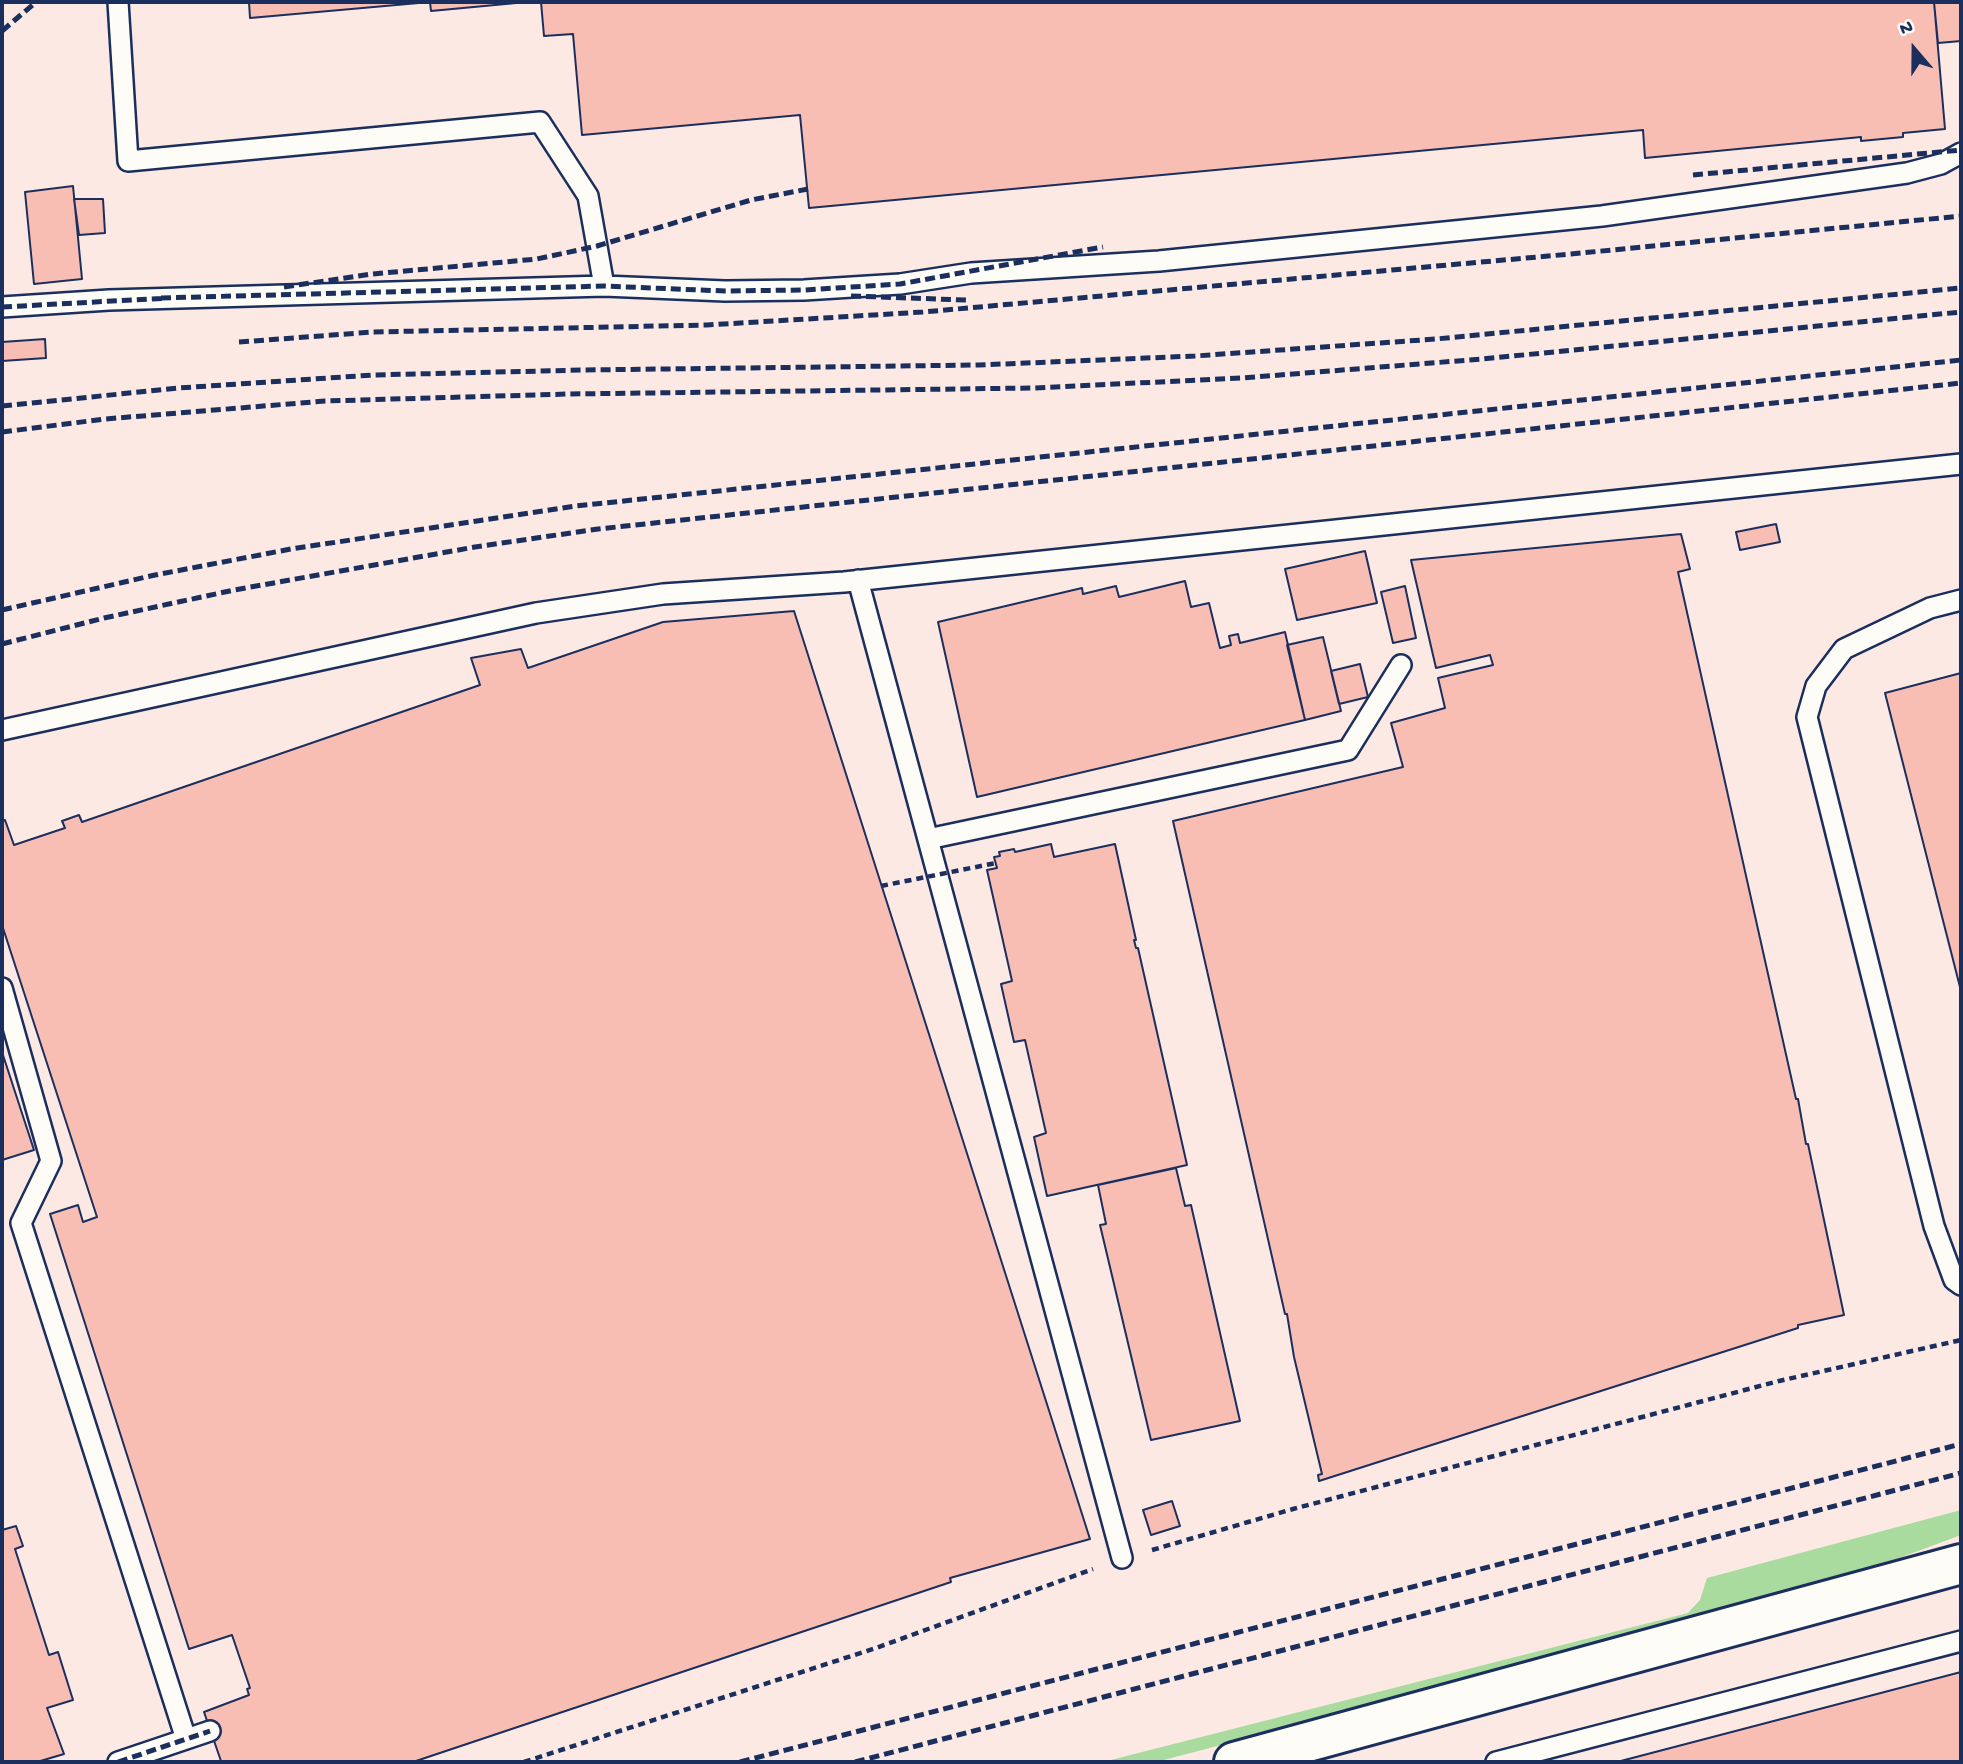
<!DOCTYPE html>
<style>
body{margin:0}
#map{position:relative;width:1963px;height:1764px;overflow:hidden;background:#fdfcf7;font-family:"Gochi Hand",sans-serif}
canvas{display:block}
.frame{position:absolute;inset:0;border:4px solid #1b2f5e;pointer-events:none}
.north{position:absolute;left:1879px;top:14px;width:70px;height:70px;-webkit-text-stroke:5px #fdfcf7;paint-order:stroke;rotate:340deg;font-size:19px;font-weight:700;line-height:28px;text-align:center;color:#1b2f5e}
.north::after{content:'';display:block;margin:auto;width:24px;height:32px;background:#1b2f5e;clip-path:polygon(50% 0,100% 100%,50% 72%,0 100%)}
</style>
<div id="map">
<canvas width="1963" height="1764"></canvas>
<div class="frame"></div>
<div class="north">N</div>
</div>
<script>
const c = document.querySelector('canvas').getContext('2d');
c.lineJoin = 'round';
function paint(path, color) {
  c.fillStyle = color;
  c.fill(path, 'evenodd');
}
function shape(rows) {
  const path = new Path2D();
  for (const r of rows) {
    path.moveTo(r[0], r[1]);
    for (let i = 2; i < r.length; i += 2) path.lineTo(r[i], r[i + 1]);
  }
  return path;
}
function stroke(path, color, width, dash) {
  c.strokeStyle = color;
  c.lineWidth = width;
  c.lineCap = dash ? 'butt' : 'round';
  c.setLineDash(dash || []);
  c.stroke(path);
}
const built = shape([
 [2,2,1961,2,1961,1762,2,1762]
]);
const green = shape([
 [1961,1510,1961,1535,1883,1564,1741,1609,1156,1762,1103,1762,1688,1613,1700,1600,1707,1578]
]);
const building = shape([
 [249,2,527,2,431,11,430,2,250,18,249,2],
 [541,2,1934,2,1945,129,1903,133,1903,137,1861,141,1861,137,1645,158,1643,130,809,208,800,115,582,135,573,34,544,36,541,2],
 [1934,2,1961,2,1961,41,1938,43,1934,2],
 [73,186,82,279,34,284,25,192,73,186],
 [74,199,103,199,105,233,79,235,74,199],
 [45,339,46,358,2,361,2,342,45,339],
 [1776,524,1780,542,1740,550,1736,532,1776,524],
 [1681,534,1690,569,1678,572,1796,1099,1798,1099,1806,1144,1808,1144,1844,1315,1798,1325,1798,1328,1319,1481,1318,1475,1322,1474,1294,1357,1287,1314,1285,1314,1173,821,1403,767,1391,723,1445,708,1438,678,1493,665,1490,655,1436,668,1411,560,1681,534],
 [1365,551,1377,603,1297,620,1285,569,1365,551],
 [1185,581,1191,607,1209,603,1220,648,1231,645,1229,636,1238,634,1240,643,1285,632,1305,720,977,797,938,622,1082,588,1083,594,1116,586,1119,597,1185,581],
 [1405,586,1416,638,1393,643,1381,592,1405,586],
 [794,611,1090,1539,950,1578,951,1582,413,1762,218,1762,221,1761,204,1712,249,1695,247,1689,250,1688,232,1635,189,1649,50,1214,78,1205,83,1222,97,1217,2,925,2,821,5,820,14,845,65,828,62,821,79,815,82,822,480,685,471,658,521,649,528,668,663,622,794,611],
 [1323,637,1341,711,1305,720,1287,645,1323,637],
 [1360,664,1368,697,1339,704,1331,671,1360,664],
 [1961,673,1961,991,1885,693,1961,673],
 [1051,844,1054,857,1115,844,1136,940,1134,940,1136,948,1138,948,1187,1165,1047,1196,1034,1137,1046,1133,1025,1040,1014,1042,1001,984,1012,981,987,870,997,868,994,857,1000,856,999,852,1014,849,1015,852,1051,844],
 [2,1052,34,1150,2,1160,2,1052],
 [1176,1168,1185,1206,1191,1205,1240,1421,1151,1440,1100,1225,1106,1224,1098,1185,1176,1168],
 [1172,1501,1180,1526,1151,1535,1143,1510,1172,1501],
 [16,1526,23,1546,15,1549,49,1655,58,1652,73,1700,47,1708,64,1754,37,1762,2,1762,2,1530,16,1526],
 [1961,1672,1961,1762,1617,1762,1961,1672]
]);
const path = shape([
 [1152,1550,1293,1509,1779,1381,1961,1340],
 [524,1762,876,1648,1093,1569]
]);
const service = shape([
 [118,2,128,161,540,122,588,196,604,286],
 [2,307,109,300,604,286,725,291,804,290,900,284,971,273,1159,261,1602,216,1907,173,1941,164,1961,153],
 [858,580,1122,1558],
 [1961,600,1930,608,1844,649,1816,686,1807,717,1934,1226,1954,1280,1961,1285],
 [2,730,536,613,663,594,844,582,1961,464],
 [928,839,1348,750,1401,665],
 [2,988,51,1161,21,1223,186,1739],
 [118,1762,210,1731],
 [1496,1762,1961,1641]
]);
const minor = shape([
 [1234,1762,1961,1564]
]);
const rail = shape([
 [2,31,36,2],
 [1693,175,1961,150],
 [284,287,372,274,537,259,597,246,751,200,808,189],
 [851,296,966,300],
 [161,298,604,286,725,291,804,290,900,284,1103,247],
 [2,307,169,298],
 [239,342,373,332,707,325,923,312,1571,254,1961,216],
 [2,406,179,388,373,375,584,370,979,365,1195,356,1436,339,1961,288],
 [2,432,105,419,325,401,569,394,1033,388,1242,378,1482,359,1961,312],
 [2,610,155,575,291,549,576,506,1961,360],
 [2,644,104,618,234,590,475,547,598,529,1961,383],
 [118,1762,210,1731],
 [740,1762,1961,1444],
 [855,1762,1961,1473]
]);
const pathBridge = shape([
 [881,886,996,863]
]);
paint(built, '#fce9e3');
paint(green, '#a8db9d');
paint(building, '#f9beb3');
stroke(building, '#1b2f5e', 2);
stroke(service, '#1b2f5e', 24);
stroke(minor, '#1b2f5e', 44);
stroke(path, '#1b2f5e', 4.5, [7, 5]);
stroke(service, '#fdfcf7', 19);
stroke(minor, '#fdfcf7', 38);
stroke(rail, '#1b2f5e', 5, [10, 5]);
stroke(pathBridge, '#1b2f5e', 4.5, [7, 5]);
</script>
